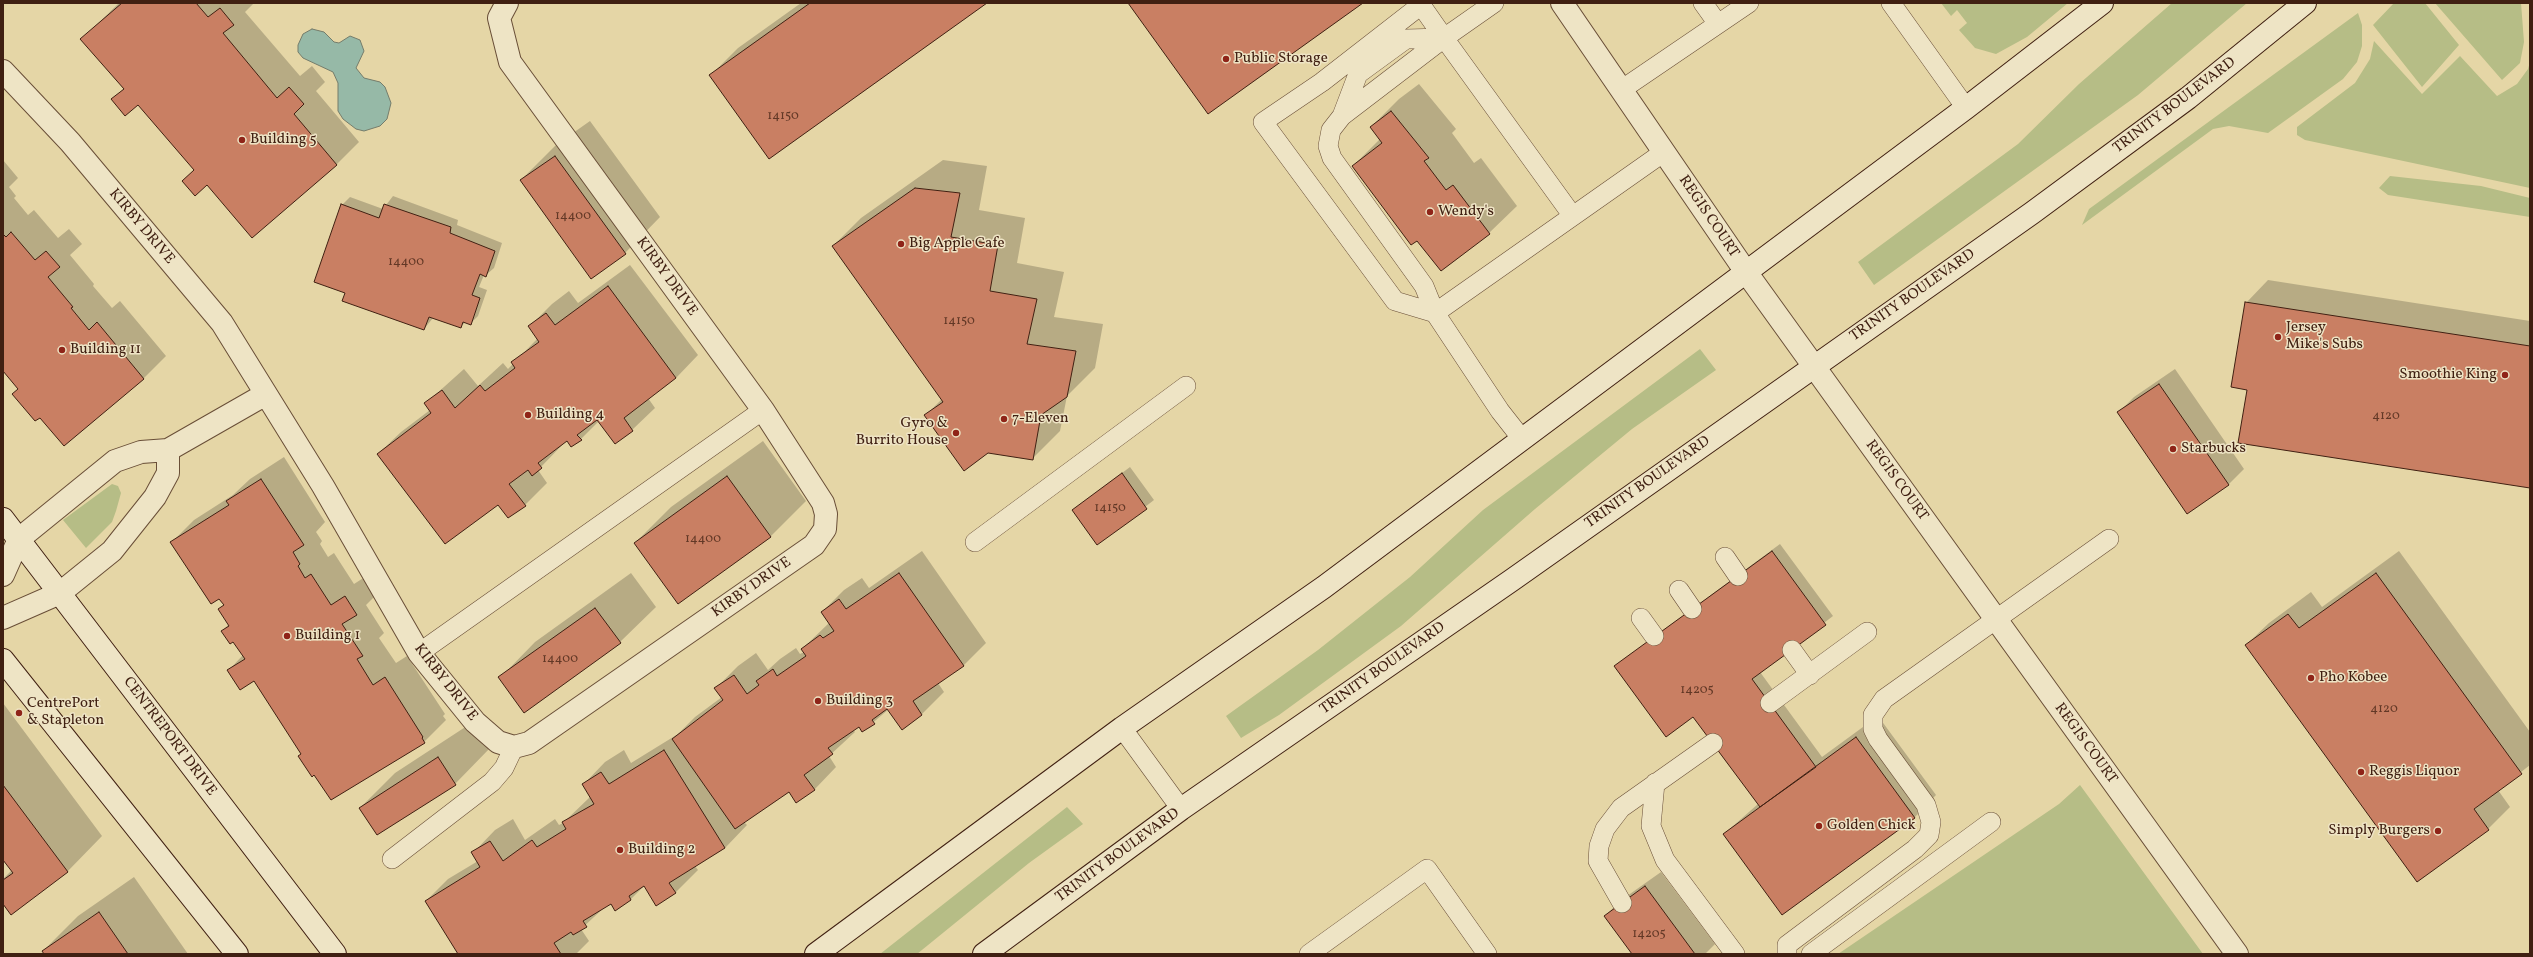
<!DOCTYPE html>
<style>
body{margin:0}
#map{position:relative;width:2533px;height:957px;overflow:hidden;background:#e5d6a6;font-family:Vollkorn,serif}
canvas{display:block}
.frame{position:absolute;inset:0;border:4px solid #402012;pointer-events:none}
</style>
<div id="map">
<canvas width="2533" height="957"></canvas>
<div class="frame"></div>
</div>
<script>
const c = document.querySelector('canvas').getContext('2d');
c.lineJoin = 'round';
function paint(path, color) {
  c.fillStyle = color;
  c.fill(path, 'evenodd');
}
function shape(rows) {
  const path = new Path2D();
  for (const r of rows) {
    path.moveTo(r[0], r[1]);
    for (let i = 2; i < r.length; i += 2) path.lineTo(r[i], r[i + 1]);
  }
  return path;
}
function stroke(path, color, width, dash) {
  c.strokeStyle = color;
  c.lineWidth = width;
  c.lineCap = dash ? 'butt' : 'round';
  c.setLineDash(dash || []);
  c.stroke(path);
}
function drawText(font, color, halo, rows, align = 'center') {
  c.font = font + ' Vollkorn,serif';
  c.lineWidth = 3;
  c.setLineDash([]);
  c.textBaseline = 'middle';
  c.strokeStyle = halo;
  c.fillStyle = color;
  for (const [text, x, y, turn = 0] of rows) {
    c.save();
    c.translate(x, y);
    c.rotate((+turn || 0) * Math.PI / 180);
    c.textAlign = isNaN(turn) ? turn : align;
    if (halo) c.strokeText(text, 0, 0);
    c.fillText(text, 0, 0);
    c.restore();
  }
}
const green = shape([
 [1941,3,2068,3,2027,37,1996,54,1975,48,1959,30,1967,23,1957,10,1951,16],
 [2172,3,2247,3,2138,95,1874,285,1858,262,2018,144,2079,84],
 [2394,3,2425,3,2459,45,2422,87,2373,25],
 [2435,3,2521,3,2524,42,2520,63,2502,80],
 [2358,13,2362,25,2362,46,2357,62,2343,79,2268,133,2229,126,2213,129,2082,225,2089,209],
 [2374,41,2422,94,2460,56,2497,96,2517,84,2528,69,2530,62,2530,188,2305,140,2297,135,2297,127,2355,83,2370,59],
 [2390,176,2481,186,2530,198,2530,217,2388,195,2379,188],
 [1700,349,1716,370,1632,429,1535,509,1401,626,1279,715,1241,738,1226,716,1318,650,1410,577,1483,510],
 [112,484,118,486,121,493,116,511,112,522,86,548,63,520],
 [2080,785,2203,954,1838,954,2059,804],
 [1067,807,1083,824,1029,863,917,954,880,954]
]);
const water = shape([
 [312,29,324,32,334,42,339,43,350,36,360,40,364,51,356,68,364,78,380,82,385,87,391,103,387,119,380,126,364,131,356,129,343,119,338,111,338,83,333,72,303,58,298,52,298,45,303,34,312,29]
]);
const shadow = shape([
 [119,3,254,3,245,12,300,76,312,66,325,82,316,91,359,142,337,164,252,236,207,184,183,181,195,169,138,103,113,100,124,88,82,39],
 [801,3,985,3,711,75,738,48],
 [1419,84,1456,129,1452,133,1474,163,1481,158,1517,206,1489,233,1418,239,1353,166,1380,139,1371,127,1399,99],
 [590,121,660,217,625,253,521,180,556,145],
 [3,160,18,178,9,187,16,196,14,198,28,215,34,210,58,238,69,229,82,244,70,255,94,284,93,286,112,308,120,301,166,356,144,378,65,445,3,369],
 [943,160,987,166,979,210,1025,218,1017,263,1064,272,1054,317,1103,324,1095,368,1067,396,1060,431,1032,459,926,415,942,399,833,246,861,218],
 [393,196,458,220,457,225,502,243,494,268,486,275,484,275,479,287,487,290,478,316,470,324,466,322,460,327,433,318,424,329,346,292,342,205,350,197,383,209],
 [630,265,698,355,676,378,648,398,655,408,632,430,615,443,599,421,581,439,567,440,538,470,547,483,525,505,499,504,378,454,401,432,430,410,425,404,464,369,478,386,503,363,508,369,538,338,530,326,552,304,569,291,578,303],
 [2268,280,2530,321,2530,487,2248,389,2246,303],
 [2175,369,2244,469,2228,485,2119,412,2134,397],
 [763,441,806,501,771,536,678,603,635,543,671,507],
 [284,457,325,522,316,532,322,541,320,544,328,557,334,553,354,584,368,575,379,592,366,605,384,633,379,638,396,663,407,656,445,714,443,716,446,720,424,742,229,670,243,655,234,640,222,631,229,624,220,609,224,604,172,542,194,520,233,495,250,479],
 [1130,467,1154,500,1097,544,1073,510],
 [1780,544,1833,616,1760,672,1822,757,1878,716,1936,795,1914,818,1724,834,1758,804,1693,716,1615,666],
 [922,551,986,643,964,665,938,683,944,692,922,714,902,728,889,709,863,731,859,726,853,730,855,732,829,756,836,767,814,790,789,791,744,822,747,825,725,848,695,866,698,870,676,892,645,885,631,899,615,910,611,902,607,905,581,929,589,941,576,954,459,954,426,901,448,879,478,861,473,853,495,830,513,819,525,840,555,819,559,825,563,823,590,797,583,785,605,762,624,750,631,763,678,734,695,717,722,697,716,688,738,666,756,653,768,670,780,659,796,648,800,654,804,652,802,649,829,623,822,612,844,590,862,578,869,588],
 [2399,551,2530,732,2530,765,2498,790,2510,807,2488,829,2246,645,2269,623,2311,592,2322,607],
 [631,573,656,607,620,642,500,678,535,642],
 [3,703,102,836,67,872,3,903,3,879,12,870,3,858],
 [473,722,490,748,455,784,360,808,395,773],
 [1661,872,1715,944,1705,954,1633,954,1605,916,1620,901],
 [134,877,188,954,45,954,43,951,78,916]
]);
const building = shape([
 [122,3,196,3,208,17,220,8,234,25,223,33,277,98,289,87,304,104,294,114,337,165,252,238,207,185,195,196,182,181,194,170,138,105,125,116,111,99,124,89,80,39,122,3],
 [810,3,987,3,769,159,709,75,810,3],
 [1128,3,1363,3,1208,114,1128,3],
 [1391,111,1429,158,1424,161,1446,190,1453,185,1490,234,1441,271,1417,241,1411,245,1352,166,1382,143,1370,127,1391,111],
 [555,156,626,254,591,279,520,180,555,156],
 [915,188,960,193,951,237,998,245,990,291,1037,299,1027,344,1076,351,1067,397,1041,415,1033,460,988,453,964,471,924,415,943,402,832,246,915,188],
 [341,204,379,218,384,204,451,227,450,233,495,251,486,277,480,274,472,295,480,298,471,325,463,322,461,328,429,317,424,330,342,301,345,293,314,282,341,204],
 [11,232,35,260,46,251,60,267,48,277,73,307,71,308,89,330,97,322,144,379,64,446,40,418,35,421,12,394,18,389,3,371,3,234,6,237,11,232],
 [608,286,676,378,624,418,633,431,615,444,597,420,577,435,582,440,571,447,567,441,538,463,542,468,532,476,528,470,509,484,526,506,508,518,498,505,445,544,377,454,431,413,424,403,442,390,455,408,480,385,485,391,515,368,511,362,539,342,528,326,546,313,555,325,608,286],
 [2245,302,2530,346,2530,488,2238,443,2247,390,2231,387,2245,302],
 [2159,384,2229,485,2187,514,2117,412,2159,384],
 [1122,473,1147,509,1097,545,1072,510,1122,473],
 [727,476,771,537,678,604,634,543,727,476],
 [261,479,304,545,293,552,300,564,298,566,305,578,311,574,331,605,345,596,357,615,342,624,363,656,357,659,373,685,385,677,423,737,422,738,425,743,331,800,314,775,312,777,298,756,301,754,254,681,240,690,227,670,245,659,233,642,230,644,221,631,229,626,218,609,224,605,219,599,211,604,170,542,229,505,226,501,261,479],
 [1772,551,1826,625,1752,679,1816,767,1760,807,1693,717,1666,737,1614,666,1772,551],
 [899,573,964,666,913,701,922,715,902,730,887,709,872,720,875,724,862,732,859,727,828,748,833,754,804,775,815,790,796,803,789,792,735,829,672,739,723,700,714,688,734,675,747,694,759,685,756,681,773,669,777,676,806,656,801,649,820,635,823,638,834,631,821,612,839,599,846,609,899,573],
 [2376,573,2522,774,2474,809,2489,830,2417,882,2245,645,2288,614,2299,628,2376,573],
 [595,608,621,643,524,713,498,677,595,608],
 [1856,737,1915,818,1782,915,1723,834,1856,737],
 [664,750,725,848,669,883,676,893,656,906,644,886,629,896,631,900,615,911,611,904,583,921,587,927,573,935,571,932,554,943,561,954,458,954,425,901,480,867,471,852,490,841,503,861,532,840,537,847,566,829,562,822,594,804,582,784,601,772,609,784,664,750],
 [438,757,456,785,377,835,359,808,438,757],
 [3,785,68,872,11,915,3,904,3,880,13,873,3,860,3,785],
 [1645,886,1695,954,1632,954,1604,916,1645,886],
 [99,912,128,954,44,954,42,951,99,912]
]);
const lane = shape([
 [1494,3,1444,38,1421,5,1322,82,1263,122,1395,301,1435,313,1664,152],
 [1703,3,1718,24],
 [1891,3,1966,108],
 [1444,38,1342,116,1331,130,1328,146,1332,158,1424,286,1435,313,1500,411,1522,439],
 [1444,38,1572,215],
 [1621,90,1749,3],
 [1342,116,1358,74,1406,39,1444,38],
 [975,542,1186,386],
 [1725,557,1738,576],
 [1679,590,1692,609],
 [1641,618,1654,636],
 [1792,650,1810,675],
 [419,653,763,410],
 [1770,703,1867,632],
 [1122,728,1181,809],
 [1655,783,1651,826,1665,860,1735,954],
 [392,859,492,782,504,768,514,747],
 [1622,903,1598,861,1599,846,1605,829,1621,808,1713,743],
 [1309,954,1427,869,1487,954],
 [1787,954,1787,945,1915,849,1929,835,1931,822,1926,805,1878,739,1873,729,1873,715,1884,699,2109,539],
 [1811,954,1991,822]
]);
const street = shape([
 [1562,3,1746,272,2237,954],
 [3,71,70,142,222,323,323,486,419,653,475,722,498,742,514,747,529,743,814,545,825,529,826,514,823,503,763,410,510,62,499,18,507,3],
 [3,575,19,539,115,461,141,452,168,450,266,394],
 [3,618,60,593,112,551,155,497,168,473,168,450]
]);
const secondary = shape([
 [3,519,335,954],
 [3,660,237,954],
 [816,954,1122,728,1324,587,1966,108,2102,3],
 [984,954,1181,809,1512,580,2032,213,2188,98,2305,3]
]);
const markers = [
 [1226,59,4,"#8f2418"],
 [242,140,4,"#8f2418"],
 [1430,212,4,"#8f2418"],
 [901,244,4,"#8f2418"],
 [2278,337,4,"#8f2418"],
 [62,350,4,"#8f2418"],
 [2505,375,4,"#8f2418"],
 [528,415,4,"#8f2418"],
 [1004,419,4,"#8f2418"],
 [956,433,4,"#8f2418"],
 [2173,449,4,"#8f2418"],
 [287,636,4,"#8f2418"],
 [2311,678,4,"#8f2418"],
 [818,701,4,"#8f2418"],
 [19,713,4,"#8f2418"],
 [2361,772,4,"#8f2418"],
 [1819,826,4,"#8f2418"],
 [2438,831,4,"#8f2418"],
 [620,850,4,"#8f2418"]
];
const numberNames = [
 ["14150",783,117],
 ["14400",573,217],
 ["14400",406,263],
 ["14150",959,322],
 ["4120",2386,417],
 ["14150",1110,509],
 ["14400",703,540],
 ["14400",560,660],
 ["14205",1697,691],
 ["4120",2384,710],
 ["14205",1649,935]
];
const poiNames = [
 ["Public Storage",1234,59],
 ["Building 5",250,140],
 ["Wendy's",1438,212],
 ["Big Apple Cafe",909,244],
 ["Jersey",2286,328],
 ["Mike's Subs",2286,345],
 ["Building 11",70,350],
 ["Smoothie King",2497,375,"right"],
 ["Building 4",536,415],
 ["7-Eleven",1012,419],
 ["Gyro &",948,424,"right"],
 ["Burrito House",948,441,"right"],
 ["Starbucks",2181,449],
 ["Building 1",295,636],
 ["Pho Kobee",2319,678],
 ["Building 3",826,701],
 ["CentrePort",27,704],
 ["& Stapleton",27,721],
 ["Reggis Liquor",2369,772],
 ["Golden Chick",1827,826],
 ["Simply Burgers",2430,831,"right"],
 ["Building 2",628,850]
];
const streetNames = [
 ["TRINITY BOULEVARD",2175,106,-37],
 ["REGIS COURT",1708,217,56],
 ["KIRBY DRIVE",141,227,50],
 ["KIRBY DRIVE",666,277,54],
 ["TRINITY BOULEVARD",1913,296,-35],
 ["REGIS COURT",1896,481,54],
 ["TRINITY BOULEVARD",1648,483,-35],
 ["KIRBY DRIVE",752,588,-35],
 ["TRINITY BOULEVARD",1383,669,-35],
 ["KIRBY DRIVE",445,683,52],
 ["CENTREPORT DRIVE",169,737,53],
 ["REGIS COURT",2085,744,54],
 ["TRINITY BOULEVARD",1118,856,-36]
];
paint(green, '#b6bd86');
paint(water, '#96b9a7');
stroke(water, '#747c6b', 1);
paint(shadow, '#0003');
paint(building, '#c97f63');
stroke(building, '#402012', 1);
stroke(lane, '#694e37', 20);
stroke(street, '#694e37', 24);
stroke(secondary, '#402012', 24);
stroke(lane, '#eee4c5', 19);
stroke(street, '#eee4c5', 22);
stroke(secondary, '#eee4c5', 22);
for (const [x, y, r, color] of markers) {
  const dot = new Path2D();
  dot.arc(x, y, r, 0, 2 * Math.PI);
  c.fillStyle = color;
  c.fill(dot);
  stroke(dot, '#eee4c5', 1.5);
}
drawText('13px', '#623826', null, numberNames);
drawText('15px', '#402012', '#eee4c5', poiNames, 'left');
drawText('15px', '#402012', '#eee4c5', streetNames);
</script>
